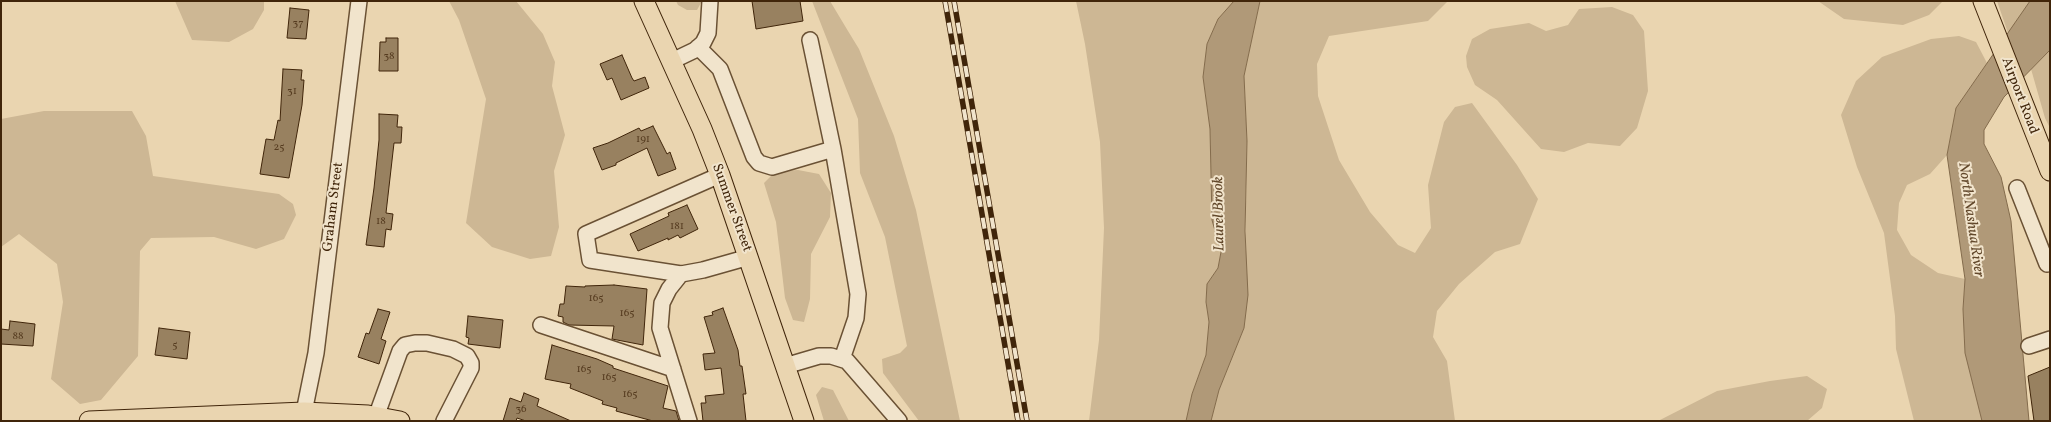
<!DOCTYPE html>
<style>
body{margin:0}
#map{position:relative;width:2051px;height:422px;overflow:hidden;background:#ead5b0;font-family:Vollkorn,serif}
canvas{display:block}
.frame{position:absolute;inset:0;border:2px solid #40250a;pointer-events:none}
</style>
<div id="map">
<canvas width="2051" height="422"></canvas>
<div class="frame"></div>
</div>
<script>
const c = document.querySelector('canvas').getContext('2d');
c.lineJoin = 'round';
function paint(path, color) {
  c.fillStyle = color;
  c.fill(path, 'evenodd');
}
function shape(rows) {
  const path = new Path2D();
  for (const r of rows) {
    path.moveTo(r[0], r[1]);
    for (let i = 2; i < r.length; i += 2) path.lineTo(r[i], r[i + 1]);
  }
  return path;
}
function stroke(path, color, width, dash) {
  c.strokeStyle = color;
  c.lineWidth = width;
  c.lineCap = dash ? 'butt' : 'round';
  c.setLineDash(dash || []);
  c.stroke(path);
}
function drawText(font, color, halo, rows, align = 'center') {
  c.font = font + ' Vollkorn,serif';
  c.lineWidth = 4;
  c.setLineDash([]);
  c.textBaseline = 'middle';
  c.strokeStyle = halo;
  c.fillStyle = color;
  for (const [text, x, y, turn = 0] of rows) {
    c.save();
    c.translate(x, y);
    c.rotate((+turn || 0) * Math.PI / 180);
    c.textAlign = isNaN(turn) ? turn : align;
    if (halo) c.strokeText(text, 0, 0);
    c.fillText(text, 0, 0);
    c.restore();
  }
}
const green = shape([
 [175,1,264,1,264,10,253,29,229,42,192,40],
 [449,1,516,1,543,34,555,62,552,86,565,135,554,171,559,227,551,256,530,259,492,247,466,223,486,99,459,20],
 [676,1,702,1,697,10,687,10,678,5],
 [812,1,830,1,848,31,859,49,894,136,916,210,960,421,919,421,883,373,882,359,900,353,907,346,885,237,860,173,858,119],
 [1076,1,1234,1,1218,19,1207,44,1203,77,1210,129,1212,220,1221,252,1218,268,1207,284,1206,302,1209,322,1206,355,1192,394,1186,421,1089,421,1099,340,1104,228,1100,142,1085,44],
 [1260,1,1448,1,1428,21,1329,36,1317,64,1318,96,1339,160,1370,212,1398,245,1415,253,1431,228,1428,185,1444,122,1455,107,1472,103,1517,165,1538,199,1520,244,1495,252,1459,284,1437,311,1433,337,1447,361,1455,421,1211,421,1219,390,1244,328,1247,141,1244,76],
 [1818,1,1941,1,1942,2,1929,15,1903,25,1844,19],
 [1997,1,2050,1,2050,128,2045,118,2031,69,2045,55,2024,11,2008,33],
 [1612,7,1633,15,1644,31,1648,91,1637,128,1620,146,1588,143,1564,152,1541,149,1497,100,1475,85,1467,67,1466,56,1472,39,1490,29,1529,23,1546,31,1568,25,1579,9],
 [1959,36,1976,42,1987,63,1956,108,1947,155,1930,174,1907,185,1899,203,1897,230,1911,255,1938,273,1965,279,1963,309,1965,353,1982,421,1914,421,1896,349,1895,316,1884,233,1857,167,1841,115,1856,81,1882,57,1931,39],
 [44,111,132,111,146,136,153,176,279,194,293,204,296,215,284,239,256,249,214,237,151,238,140,251,138,356,101,400,80,404,51,379,63,302,57,264,19,234,1,247,1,119],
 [798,170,819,174,831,193,830,217,811,254,810,299,804,322,793,320,785,298,776,222,764,183,772,175,783,171],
 [1807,376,1827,389,1822,408,1807,421,1658,421,1717,391,1770,381],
 [822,387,833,390,849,421,824,421,816,395]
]);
const water = shape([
 [1234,1,1260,1,1244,76,1247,141,1245,231,1248,295,1244,328,1219,390,1211,421,1186,421,1192,394,1206,355,1209,322,1206,302,1207,284,1218,268,1221,252,1212,220,1210,129,1203,77,1207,44,1218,19,1234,1],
 [2030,1,2050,1,2050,50,2004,97,1984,130,1984,144,2001,177,2011,221,2029,421,1982,421,1965,353,1963,309,1965,279,1947,155,1956,108,2030,1]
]);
const building = shape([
 [752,1,800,1,803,21,756,29,752,1],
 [290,8,309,10,306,39,287,38,290,8],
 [386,38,398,38,398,71,379,71,380,42,386,42,386,38],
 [622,55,632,78,634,81,645,77,649,88,621,100,612,78,607,80,600,64,622,55],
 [283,69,302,70,301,80,304,80,302,105,289,178,260,174,266,139,274,140,278,120,280,121,283,69],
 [379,114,398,115,397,127,402,127,401,143,394,143,386,213,393,214,391,230,386,229,384,247,366,245,374,188,379,140,379,114],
 [653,126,667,154,670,152,676,169,658,176,647,148,616,163,616,165,602,170,593,148,608,143,639,128,641,131,653,126],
 [687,205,698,229,680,238,678,235,668,240,668,238,638,251,630,234,669,216,668,213,687,205],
 [614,285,647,289,643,345,612,339,614,326,569,325,563,322,563,317,558,316,560,304,564,304,566,286,585,287,585,286,614,285],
 [723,308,738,350,740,366,742,366,746,394,743,394,746,421,703,421,701,403,706,403,705,396,724,394,721,368,705,370,703,354,715,353,704,317,713,315,712,312,723,308],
 [378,309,390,312,381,339,386,341,379,364,358,357,366,333,369,334,378,309],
 [468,316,503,320,500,348,468,344,469,338,466,337,468,316],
 [10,321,35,324,33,346,1,344,1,329,9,330,10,321],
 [159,328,190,332,187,359,155,355,159,328],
 [552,345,597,359,613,366,613,368,668,386,663,408,676,411,679,421,653,421,616,411,617,408,602,404,603,401,570,388,571,384,545,379,552,345],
 [2050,367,2050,421,2034,421,2028,376,2050,367],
 [524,393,539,399,537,406,571,421,526,421,517,418,516,421,503,421,510,398,521,402,524,393]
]);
const minor = shape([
 [810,40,833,149,858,294,856,318,842,359],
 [698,47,720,69,754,157,759,163,772,167,833,149],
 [672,61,695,50,703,43,708,33,710,1],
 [720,175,586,234,590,260,681,274,703,270,749,257],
 [2017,188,2047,264],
 [681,274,669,289,662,303,660,328,689,421],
 [541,325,673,369],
 [2029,346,2050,339],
 [785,366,819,356,831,356,847,361,899,421],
 [304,412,316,353,359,1],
 [376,417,400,351,405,345,415,343,427,343,453,349,467,356,471,363,471,368,444,421]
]);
const major = shape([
 [644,1,702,129,720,175,804,421],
 [1983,1,2050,171],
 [89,421,304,412,368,415,400,421]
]);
const rail = shape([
 [945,1,1018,421],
 [954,1,1027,421]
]);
const numberNames = [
 ["37",298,24],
 ["38",389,57],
 ["31",292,92],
 ["191",643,140],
 ["25",279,148],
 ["18",381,222],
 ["181",677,227],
 ["165",596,299],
 ["165",627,314],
 ["88",18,337],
 ["5",175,346],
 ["165",584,370],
 ["165",609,378],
 ["165",630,395],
 ["36",521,410]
];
const streetNames = [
 ["Airport Road",2019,96,69],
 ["Graham Street",334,207,-83],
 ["Summer Street",731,208,70]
];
const waterNames = [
 ["Laurel Brook",1220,214,-91],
 ["North Nashua River",1970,220,82]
];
paint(green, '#cdb794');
paint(water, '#b09978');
stroke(water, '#836b4c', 1);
paint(building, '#988160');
stroke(building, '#40250a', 1);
stroke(minor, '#6a5134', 18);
stroke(major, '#40250a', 21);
stroke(minor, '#f1e4cc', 15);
stroke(major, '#ead5b0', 19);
stroke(rail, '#40250a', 5.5);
stroke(rail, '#f1e4cc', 4, [11]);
drawText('11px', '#563c20', null, numberNames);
drawText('14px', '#40250a', '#f1e4cc', streetNames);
drawText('italic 15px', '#62482b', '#f1e4cc', waterNames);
</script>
